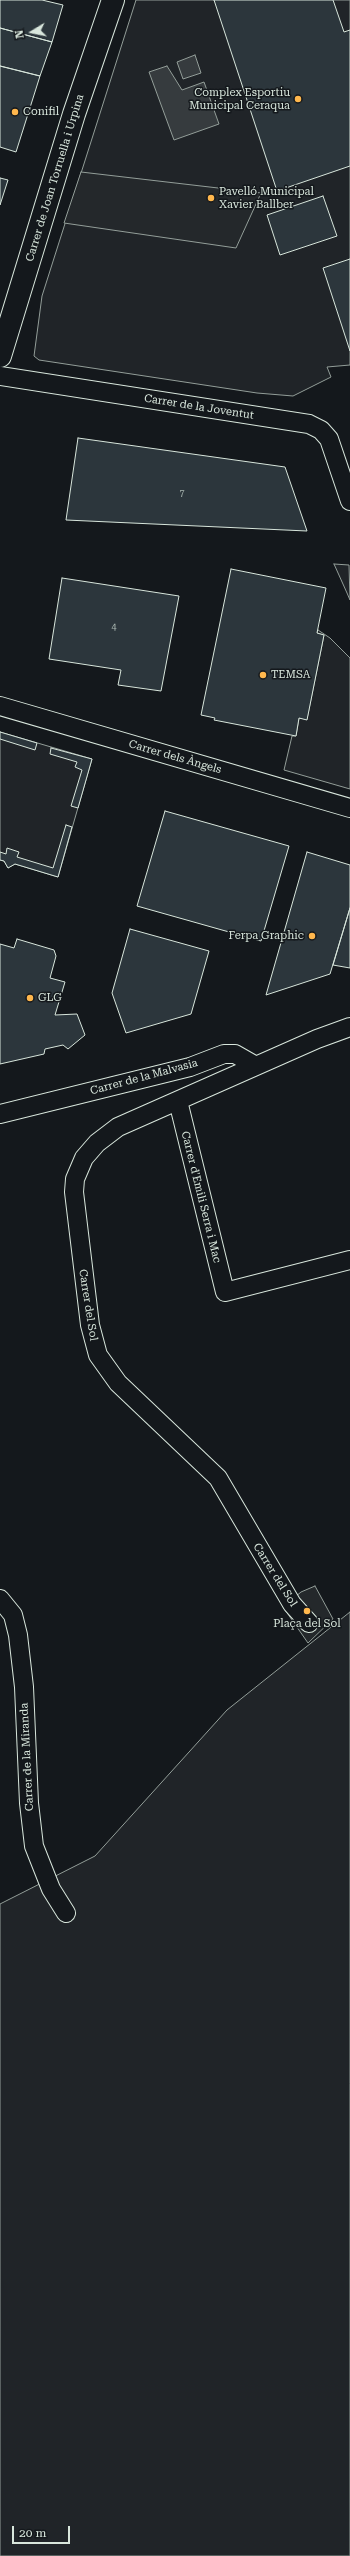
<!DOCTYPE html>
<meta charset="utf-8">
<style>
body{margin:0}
#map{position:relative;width:350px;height:2556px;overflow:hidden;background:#14181c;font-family:"Roboto Serif",serif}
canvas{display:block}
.north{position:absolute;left:12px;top:12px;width:40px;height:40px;-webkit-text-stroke:3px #14181c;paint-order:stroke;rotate:260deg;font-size:11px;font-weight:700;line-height:16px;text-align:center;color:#d8e6dc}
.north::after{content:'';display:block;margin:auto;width:14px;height:18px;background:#d8e6dc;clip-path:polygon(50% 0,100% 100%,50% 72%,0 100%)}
.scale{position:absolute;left:12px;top:2526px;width:58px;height:18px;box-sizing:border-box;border:2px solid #d8e6dc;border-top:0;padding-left:5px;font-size:12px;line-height:14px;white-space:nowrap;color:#d8e6dc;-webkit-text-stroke:3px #14181c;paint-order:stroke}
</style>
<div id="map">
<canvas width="350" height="2556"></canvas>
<div class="north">N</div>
<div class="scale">20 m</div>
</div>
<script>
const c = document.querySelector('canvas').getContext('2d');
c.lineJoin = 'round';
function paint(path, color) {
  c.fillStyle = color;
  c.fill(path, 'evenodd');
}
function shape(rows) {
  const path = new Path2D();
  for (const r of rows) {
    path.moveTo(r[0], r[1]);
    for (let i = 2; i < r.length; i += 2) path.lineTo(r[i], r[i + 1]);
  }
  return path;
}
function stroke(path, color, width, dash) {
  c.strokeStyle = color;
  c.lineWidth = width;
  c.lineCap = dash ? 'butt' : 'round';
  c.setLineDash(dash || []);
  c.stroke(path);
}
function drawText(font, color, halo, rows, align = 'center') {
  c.font = font + ' "Roboto Serif",serif';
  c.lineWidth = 3;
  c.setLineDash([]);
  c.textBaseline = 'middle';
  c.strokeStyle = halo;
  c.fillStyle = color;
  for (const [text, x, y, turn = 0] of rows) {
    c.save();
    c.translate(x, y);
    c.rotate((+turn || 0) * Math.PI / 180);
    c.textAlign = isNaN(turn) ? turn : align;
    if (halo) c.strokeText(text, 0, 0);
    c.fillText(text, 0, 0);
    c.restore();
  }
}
const green = shape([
 [136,0,350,0,350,365,327,367,331,377,293,396,257,393,39,360,34,356,42,296,136,0],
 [334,564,349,565,350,600,347,593,334,564],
 [318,630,330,638,350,658,350,789,284,770,292,736,296,736,299,718,307,719,324,635,317,633,318,630],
 [0,732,92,759,58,877,15,864,8,868,4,861,0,860,0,732],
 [350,1612,350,2556,0,2556,0,1904,95,1856,227,1710,350,1612]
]);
const parking = shape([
 [81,172,261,193,236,248,64,223,81,172],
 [315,1586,333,1619,308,1643,283,1607,301,1592,315,1586]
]);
const water = shape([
 [195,55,201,73,183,79,177,62,195,55],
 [167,66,182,90,204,82,219,124,174,140,149,72,167,66]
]);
const building = shape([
 [0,0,42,0,63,5,52,42,0,28,0,0],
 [214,0,333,0,344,32,350,30,350,166,277,191,214,0],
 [0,28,52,42,40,76,0,66,0,28],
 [0,66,40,76,16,152,0,147,0,66],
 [0,178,8,180,0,205,0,178],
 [323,196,337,236,280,255,267,215,323,196],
 [350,259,350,351,323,268,350,259],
 [78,438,285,467,307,531,66,520,78,438],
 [231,569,326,588,317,633,324,635,307,720,299,718,296,736,214,720,215,718,201,715,231,569],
 [62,578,179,596,161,691,118,685,121,670,49,659,62,578],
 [0,732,37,743,35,750,0,739,0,732],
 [51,748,92,759,78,808,71,806,82,770,75,767,77,762,50,754,51,748],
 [165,811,289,846,261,941,137,906,165,811],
 [66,825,72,827,58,877,15,864,8,868,4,861,0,860,0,852,6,854,7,848,19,852,17,857,53,868,66,825],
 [307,852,350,865,350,908,330,974,266,995,307,852],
 [350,908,350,968,333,965,350,908],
 [130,929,209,951,191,1014,126,1033,112,993,130,929],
 [17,939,54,950,56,956,50,978,65,982,55,1015,77,1014,85,1035,68,1049,63,1045,45,1049,44,1054,0,1064,0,944,14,948,17,939]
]);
const street = shape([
 [0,376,309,424,321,430,329,439,350,501],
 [0,706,350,808],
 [178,1101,225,1292,350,1260],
 [0,1114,190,1067,224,1054,235,1054,256,1066],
 [0,1599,13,1615,18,1635,24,1687,29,1803,34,1846,51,1889,66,1913],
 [309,1623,292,1604,218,1478,118,1383,98,1355,90,1325,74,1192,75,1179,84,1158,97,1143,118,1127,317,1039,350,1027]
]);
const secondary = shape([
 [0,356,74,114,113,0]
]);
const markers = [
 [298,99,4,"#ffb74d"],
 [15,112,4,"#ffb74d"],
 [211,198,4,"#ffb74d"],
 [263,675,4,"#ffb74d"],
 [312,936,4,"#ffb74d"],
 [30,998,4,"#ffb74d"],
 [307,1611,4,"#ffb74d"]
];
const numberNames = [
 ["7",182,493],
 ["4",114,627]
];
const poiNames = [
 ["Complex Esportiu",290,93,"right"],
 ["Municipal Ceraqua",290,106,"right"],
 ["Conifil",23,112],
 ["Pavelló Municipal",219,192],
 ["Xavier Ballber",219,205],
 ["TEMSA",271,675],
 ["Ferpa Graphic",304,936,"right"],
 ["GLG",38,998],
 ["Plaça del Sol",307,1624,"center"]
];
const streetNames = [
 ["Carrer de Joan Torruella i Urpina",55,178,-73],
 ["Carrer de la Joventut",199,407,9],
 ["Carrer dels Àngels",175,757,16],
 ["Carrer de la Malvasia",144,1077,-15],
 ["Carrer d'Emili Serra i Mac",201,1197,76],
 ["Carrer del Sol",88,1305,81],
 ["Carrer del Sol",275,1575,58],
 ["Carrer de la Miranda",27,1757,-93]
];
paint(green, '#202428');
stroke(green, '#939e99', 1);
paint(parking, '#24282b');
stroke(parking, '#939e99', 1);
paint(water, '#363b3e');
stroke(water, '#939e99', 1);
paint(building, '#2c363c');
stroke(building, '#d8e6dc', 1);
stroke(street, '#d8e6dc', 20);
stroke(secondary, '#d8e6dc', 24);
stroke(street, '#14181c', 18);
stroke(secondary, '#14181c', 22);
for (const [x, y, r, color] of markers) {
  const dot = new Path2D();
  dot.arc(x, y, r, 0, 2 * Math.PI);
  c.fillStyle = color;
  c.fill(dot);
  stroke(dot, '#14181c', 1.5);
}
drawText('9px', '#adbab4', null, numberNames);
drawText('11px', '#d8e6dc', '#14181c', poiNames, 'left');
drawText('11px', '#d8e6dc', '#14181c', streetNames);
</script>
